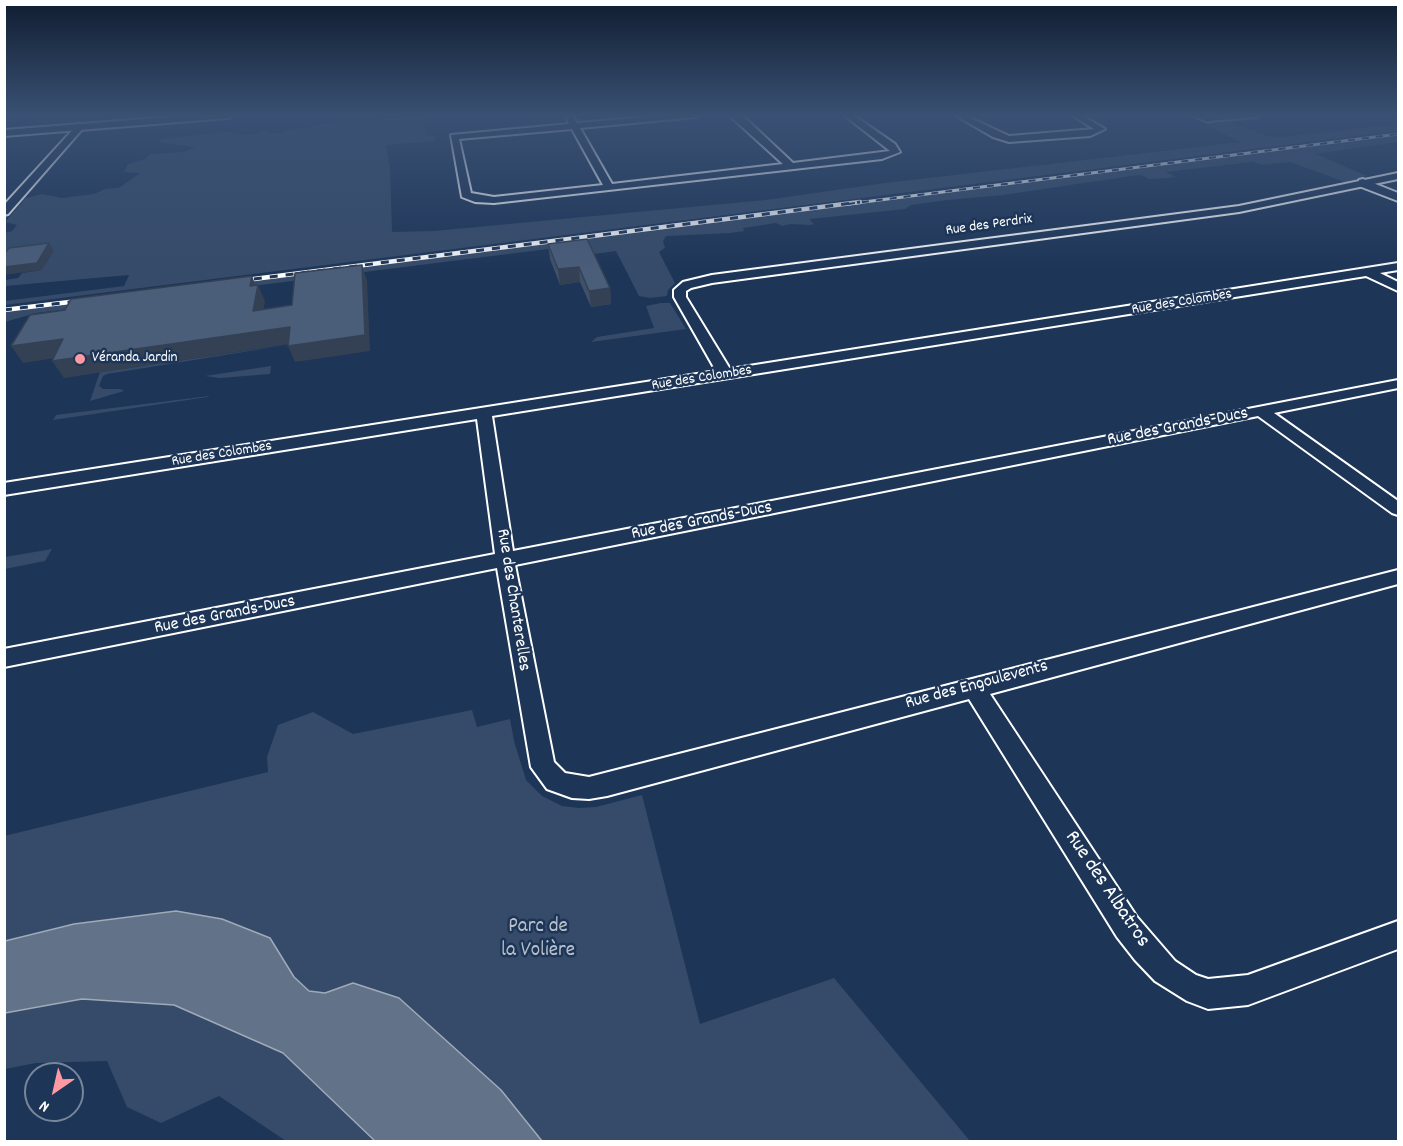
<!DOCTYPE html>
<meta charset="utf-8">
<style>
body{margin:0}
#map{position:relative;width:1403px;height:1146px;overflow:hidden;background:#1d3557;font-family:Dekko,sans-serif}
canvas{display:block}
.frame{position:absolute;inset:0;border:6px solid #fff;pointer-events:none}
.north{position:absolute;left:24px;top:1062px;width:60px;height:60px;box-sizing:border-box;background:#1d3557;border:2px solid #77869a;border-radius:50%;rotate:214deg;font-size:16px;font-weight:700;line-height:24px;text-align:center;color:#fff}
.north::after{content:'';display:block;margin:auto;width:21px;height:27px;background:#ff9aa2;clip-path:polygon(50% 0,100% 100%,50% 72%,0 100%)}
</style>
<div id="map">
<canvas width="1403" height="1146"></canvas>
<div class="frame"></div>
<div class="north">N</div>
</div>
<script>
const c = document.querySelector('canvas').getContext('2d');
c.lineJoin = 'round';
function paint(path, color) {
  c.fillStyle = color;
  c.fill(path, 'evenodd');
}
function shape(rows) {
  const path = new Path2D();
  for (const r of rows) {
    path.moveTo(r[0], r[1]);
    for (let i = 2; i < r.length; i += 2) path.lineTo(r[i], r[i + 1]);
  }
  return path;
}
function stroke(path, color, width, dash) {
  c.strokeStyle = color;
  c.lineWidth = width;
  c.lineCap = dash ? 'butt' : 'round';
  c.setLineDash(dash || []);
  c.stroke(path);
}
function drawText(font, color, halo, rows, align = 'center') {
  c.font = font + ' Dekko,sans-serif';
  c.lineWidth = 5;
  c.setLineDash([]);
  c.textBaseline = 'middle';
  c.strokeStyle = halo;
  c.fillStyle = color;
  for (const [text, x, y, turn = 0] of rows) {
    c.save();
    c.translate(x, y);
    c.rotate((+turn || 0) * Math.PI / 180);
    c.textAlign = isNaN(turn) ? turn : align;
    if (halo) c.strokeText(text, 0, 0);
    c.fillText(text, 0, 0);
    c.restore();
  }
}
const green = shape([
 [422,116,426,136,435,136,436,141,386,145,390,167,392,232,434,231,766,200,885,183,1241,142,1214,129,1208,122,1227,121,1273,138,1398,124,1398,131,5,305,5,301,124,286,129,275,5,286,5,280,18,278,22,273,42,270,5,265,5,233,12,231,17,225,5,222,26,198,42,194,62,198,94,194,105,189,119,188,140,173,124,172,127,165,145,159,150,154,184,152,195,147,163,143,159,141,161,139,233,131,233,134,238,135,256,134,267,130,270,133,282,133,290,129,310,128,313,125],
 [1398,135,1398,142,1316,154,1367,176,1345,182,1290,162,1263,165,1252,162,1166,172,1176,177,1166,178,1149,179,1141,175,1124,177,1003,195,947,200,911,205,905,209,809,219,814,224,811,225,790,224,782,226,776,223,743,228,744,231,730,233,666,236,663,241,665,248,659,252,675,283,668,290,667,296,650,298,639,296,616,251,594,254,556,248,36,313,5,322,4,312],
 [661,303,670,303,686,329,591,342,597,337,654,328,646,306],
 [287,345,107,374,103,376,99,386,103,389,120,389,124,391,90,401,100,372],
 [271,366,270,374,220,378,205,376],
 [209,396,208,397,53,420,56,415],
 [52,549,45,561,5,569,5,557],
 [472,710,477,727,510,719,514,741,526,780,542,796,562,806,579,808,596,807,642,795,700,1024,834,978,970,1141,542,1141,501,1090,353,983,325,993,309,991,294,977,270,938,222,919,176,911,74,924,5,941,4,836,268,772,267,757,278,725,313,712,353,734],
 [82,999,174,1005,283,1053,375,1141,286,1141,219,1096,161,1123,127,1107,107,1061,36,1063,5,1069,5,1013]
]);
const water = shape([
 [176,911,222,919,270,938,294,977,309,991,325,993,353,983,399,998,501,1090,542,1141,375,1141,283,1053,174,1005,82,999,5,1013,5,941,74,924,176,911]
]);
const minor = shape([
 [566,115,572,115,577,123,673,115,700,115,696,117,580,128,612,184,783,164,729,115,738,115,746,119,793,163,890,151,844,115,853,115,895,144,900,152,882,159,494,203,475,202,462,197,451,135,569,124,566,115],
 [572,129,603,185,494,197,471,193,459,139,572,129],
 [955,115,964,115,1009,136,1094,129,1072,115,1081,115,1105,129,1090,136,1009,142,993,137,955,115],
 [1232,115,1262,115,1258,117,1208,121,1204,119,1208,117,1232,115],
 [78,124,85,126,8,214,4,215,4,205,78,124],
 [1398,173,1398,179,1239,212,712,283,691,288,686,291,686,297,730,369,1398,263,1398,270,1380,273,1398,282,1398,291,1366,276,492,416,513,551,1398,380,1398,388,1274,413,1398,501,1398,515,1392,513,1258,416,515,565,554,762,565,773,589,777,1398,570,1398,584,990,694,1137,917,1175,961,1196,975,1208,979,1248,975,1398,921,1398,949,1248,1005,1208,1009,1187,1001,1155,981,1135,960,1117,937,969,699,607,796,589,799,572,798,547,789,531,767,497,568,4,667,4,649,495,554,477,419,4,495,4,483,716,371,674,297,674,290,683,282,712,275,1239,206,1398,173]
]);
const tertiary = shape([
 [196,115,234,115,229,118,4,136,4,130,196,115],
 [1191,115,1205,115,1213,119,1208,122,1191,115],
 [1363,179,1398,193,1398,201,1359,186,1359,180,1363,179]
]);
const railFar1 = shape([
 [848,204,1398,134]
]);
const rail = shape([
 [238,281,860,202],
 [4,310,86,300]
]);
const wall = shape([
 [548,244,610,288,611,304,591,307,580,282,560,285,550,259]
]);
const shadedWall = shape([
 [49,243,54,251,42,270,4,275,4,267],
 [362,265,367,281,370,351,295,362,288,346],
 [579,267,580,282,560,285,558,269],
 [252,276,257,289,258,285,265,301,260,327,253,311,250,286],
 [610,288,611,304,591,307,589,291],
 [290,327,297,343,64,378,52,361],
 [63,339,74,355,23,363,11,346]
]);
const building = shape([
 [587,239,610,288,589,291,579,267,558,269,548,244,587,239],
 [49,243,37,263,4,267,4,254,9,248,49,243],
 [362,265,365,335,288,346,290,327,52,361,63,339,11,346,30,315,65,310,71,299,252,276,250,286,258,285,253,311,292,305,295,273,362,265]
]);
const markers = [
 [80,359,6,"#ff9aa2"]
];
const farStreetnames = [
 ["Rue des Perdrix",989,226,-8],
 ["Rue des Colombes",1182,303,-9],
 ["Rue des Colombes",702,379,-9],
 ["Rue des Colombes",222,455,-9]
];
const farPoinames = [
 ["Véranda Jardin",92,359]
];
const streetNames = [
 ["Rue des Grands-Ducs",1178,428,-11],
 ["Rue des Grands-Ducs",702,522,-11],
 ["Rue des Chanterelles",512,600,81],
 ["Rue des Grands-Ducs",225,616,-11],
 ["Rue des Engoulevents",977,686,-15]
];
const nearStreetnames = [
 ["Rue des Albatros",1106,890,56]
];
const nearParknames = [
 ["Parc de",538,928],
 ["la Volière",538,952]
];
paint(green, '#364b69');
paint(water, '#617289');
stroke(water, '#a0aab8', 1.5);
stroke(minor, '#fff', 4);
stroke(tertiary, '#fff', 4);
paint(minor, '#1d3557');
paint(tertiary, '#1d3557');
stroke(railFar1, '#fff', 3);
stroke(rail, '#fff', 4.5);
stroke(railFar1, '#1d3557', 2, [7]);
stroke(rail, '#1d3557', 3, [8]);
paint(wall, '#405068');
paint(shadedWall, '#344155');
paint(building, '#4a5d79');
stroke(building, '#344155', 1.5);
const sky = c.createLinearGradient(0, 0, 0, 275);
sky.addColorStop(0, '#101d30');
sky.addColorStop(0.42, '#3a5174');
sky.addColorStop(1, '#3a517400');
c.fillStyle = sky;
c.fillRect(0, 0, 1403, 275);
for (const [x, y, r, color] of markers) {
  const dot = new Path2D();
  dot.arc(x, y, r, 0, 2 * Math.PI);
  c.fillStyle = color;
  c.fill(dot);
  stroke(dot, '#1d3557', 2);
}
drawText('15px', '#fff', '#1d3557', farStreetnames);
drawText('15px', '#fff', '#1d3557', farPoinames, 'left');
drawText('18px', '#fff', '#1d3557', streetNames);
drawText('21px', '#fff', '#1d3557', nearStreetnames);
drawText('21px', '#b9c0ca', '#1d3557', nearParknames);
</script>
